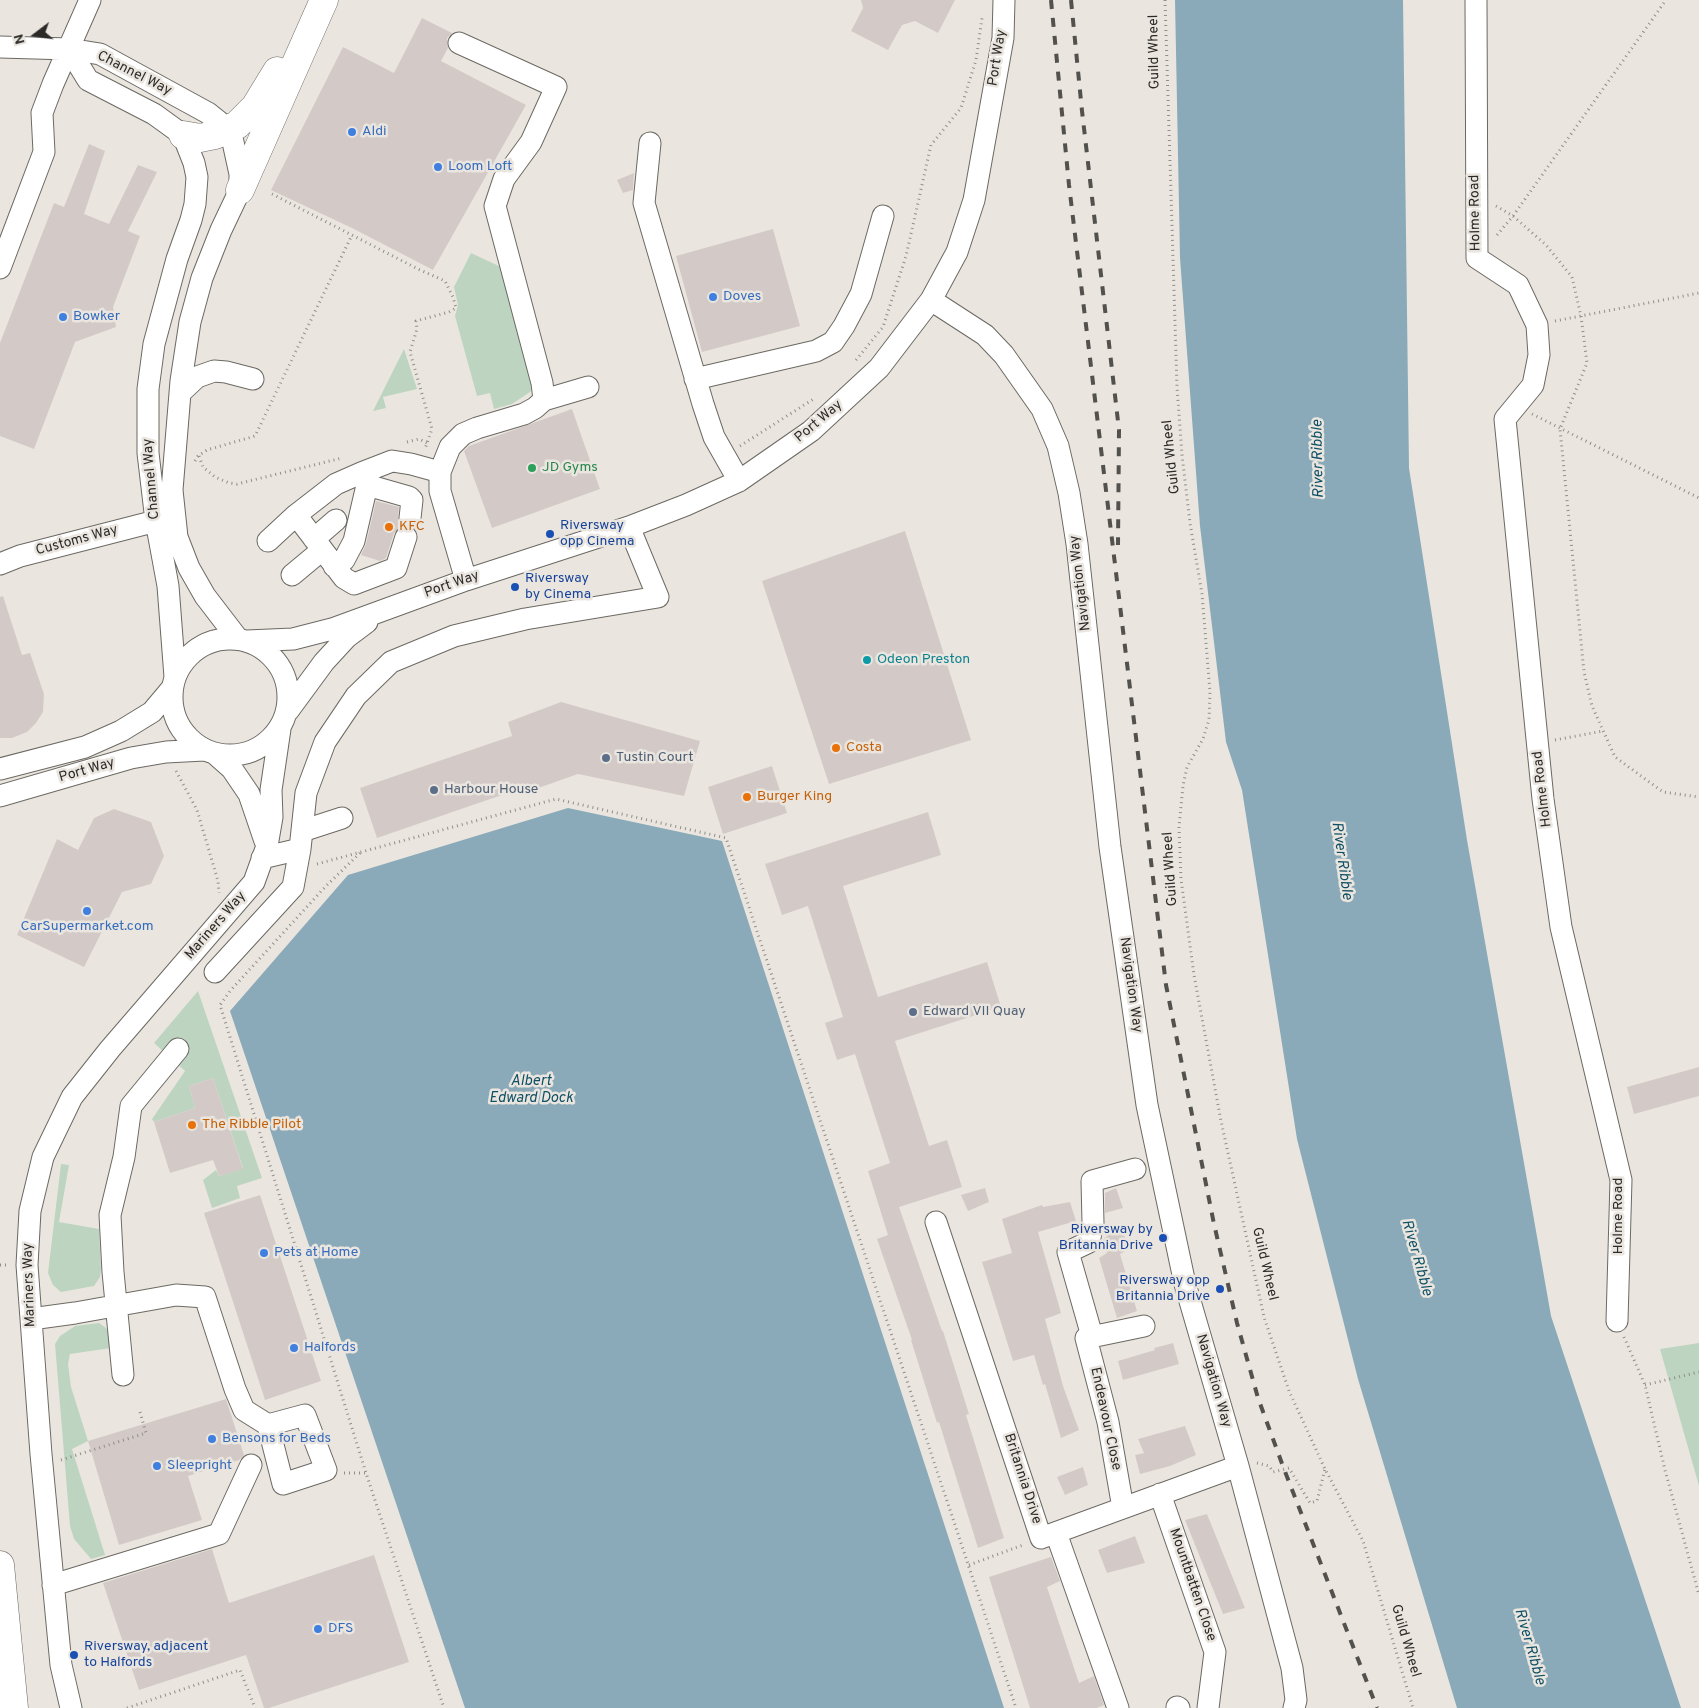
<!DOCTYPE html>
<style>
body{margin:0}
#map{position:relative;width:1699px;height:1708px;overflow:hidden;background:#eae6df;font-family:Overpass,sans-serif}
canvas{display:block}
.north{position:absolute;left:10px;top:10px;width:50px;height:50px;-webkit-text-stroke:4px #eae6df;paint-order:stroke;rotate:255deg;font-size:14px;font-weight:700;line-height:20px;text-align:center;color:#2c2a28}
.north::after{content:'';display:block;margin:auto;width:18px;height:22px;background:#2c2a28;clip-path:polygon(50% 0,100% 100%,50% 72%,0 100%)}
</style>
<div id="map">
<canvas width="1699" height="1708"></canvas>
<div class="north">N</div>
</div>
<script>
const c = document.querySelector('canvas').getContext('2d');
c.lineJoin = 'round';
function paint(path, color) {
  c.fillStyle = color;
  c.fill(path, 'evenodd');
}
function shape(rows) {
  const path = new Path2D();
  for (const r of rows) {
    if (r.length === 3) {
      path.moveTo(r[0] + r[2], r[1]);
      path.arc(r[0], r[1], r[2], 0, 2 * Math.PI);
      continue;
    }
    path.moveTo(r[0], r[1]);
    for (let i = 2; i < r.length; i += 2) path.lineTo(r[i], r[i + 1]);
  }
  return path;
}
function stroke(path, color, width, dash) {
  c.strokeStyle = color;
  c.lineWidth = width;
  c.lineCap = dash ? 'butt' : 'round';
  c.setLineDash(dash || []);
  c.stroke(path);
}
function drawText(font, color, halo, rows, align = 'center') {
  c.font = font + ' Overpass,sans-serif';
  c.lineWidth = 5;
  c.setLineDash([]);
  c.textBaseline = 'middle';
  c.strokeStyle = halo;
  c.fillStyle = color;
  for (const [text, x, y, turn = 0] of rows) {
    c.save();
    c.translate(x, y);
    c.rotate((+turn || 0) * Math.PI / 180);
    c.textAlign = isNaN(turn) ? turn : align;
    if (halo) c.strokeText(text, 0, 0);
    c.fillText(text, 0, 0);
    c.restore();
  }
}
const green = shape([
 [471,253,501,267,533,387,530,392,512,404,494,409,490,393,477,396,455,316,458,305,454,287],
 [404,349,417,389,383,397,386,408,373,411],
 [198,991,262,1178,237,1186,240,1198,212,1208,203,1180,216,1170,219,1176,243,1168,213,1078,189,1086,195,1108,154,1122,152,1119,185,1071,154,1043],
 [61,1164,69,1165,59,1222,99,1229,101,1269,100,1277,94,1286,61,1292,53,1285,48,1273],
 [99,1323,106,1328,110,1334,111,1348,70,1354,68,1364,71,1387,88,1441,72,1449,105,1555,91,1559,74,1539,70,1526,55,1344,60,1336,75,1326],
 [1699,1343,1699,1486,1660,1349]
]);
const water = shape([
 [1175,0,1403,0,1409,468,1467,840,1551,1316,1681,1708,1457,1708,1358,1379,1297,1139,1242,790,1226,742,1200,526,1180,258],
 [568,808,722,841,1004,1708,465,1708,230,1011,348,875]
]);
const building = shape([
 [861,0,955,0,938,33,915,21,902,25,888,50,851,31,863,8],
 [422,18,452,33,447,38,448,48,441,61,526,105,433,270,354,229,271,190,343,47,394,73],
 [89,144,105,151,84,214,109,224,138,165,157,172,128,231,140,236,113,307,116,327,75,342,34,449,0,436,0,343,54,203,64,207],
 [634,173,633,190,623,193,617,180],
 [773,229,800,326,702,352,676,256],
 [572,409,600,489,492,528,464,451,469,446],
 [376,501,399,507,398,517,401,526,394,533,386,558,380,561,361,555,366,544],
 [905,531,971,740,829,784,762,581],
 [3,596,22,655,30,653,44,694,43,712,36,723,27,732,12,738,0,738,0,597],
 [561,702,700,741,684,796,578,774,527,792,525,787,377,838,360,788,512,736,508,722],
 [772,766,787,813,723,834,708,787],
 [114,809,151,822,164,856,151,884,122,892,84,967,17,935,57,839,78,850,94,818],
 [928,812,941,855,843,886,878,997,987,962,1001,1007,895,1041,929,1146,947,1140,962,1187,899,1207,942,1331,943,1331,969,1414,966,1415,1004,1538,978,1548,939,1422,937,1423,911,1340,912,1340,877,1239,888,1235,868,1171,890,1163,855,1054,837,1060,825,1023,843,1017,808,906,782,915,765,864],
 [1699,1067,1699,1096,1634,1114,1627,1087],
 [213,1078,243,1169,219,1176,213,1160,170,1173,154,1122,195,1108,189,1086],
 [985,1188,989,1202,968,1211,961,1195],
 [1116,1188,1123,1208,1105,1213,1105,1193],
 [260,1195,321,1381,265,1400,204,1213],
 [1070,1202,1076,1221,1038,1232,1061,1313,1045,1319,1063,1386,1079,1430,1061,1438,1045,1384,1043,1385,1034,1355,1013,1361,982,1262,1012,1253,1002,1219,1042,1205,1043,1207],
 [1120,1223,1129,1249,1120,1254,1137,1311,1117,1318,1099,1258,1107,1253,1103,1240],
 [1173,1343,1179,1364,1123,1380,1118,1361,1155,1350,1154,1348],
 [226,1399,244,1455,239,1460,188,1476,202,1520,119,1545,88,1441],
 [1185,1426,1196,1455,1170,1466,1140,1474,1135,1455,1144,1453,1138,1439],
 [1083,1467,1088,1485,1065,1495,1057,1477],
 [1207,1514,1245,1608,1223,1614,1185,1520],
 [1135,1536,1145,1563,1107,1573,1098,1550],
 [212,1549,229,1603,374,1555,409,1662,269,1708,264,1708,246,1655,139,1690,103,1583],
 [1051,1557,1060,1581,1047,1587,1079,1683,1094,1676,1104,1705,1097,1708,1030,1708,989,1577]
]);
const path = shape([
 [1165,0,1177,387,1182,455,1190,523,1202,594,1210,692,1209,720,1203,739,1187,767,1183,786,1179,827,1181,879,1194,975,1221,1121,1264,1317,1289,1391,1325,1469,1363,1541,1413,1708],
 [272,194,418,269,445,281,453,297,456,308,449,312,416,321,417,329,410,352,432,429,425,449],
 [1496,206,1513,216,1546,245,1572,277,1581,316,1587,363,1560,429,1584,672,1592,706,1615,757,1663,792,1699,797],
 [1497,235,1513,216,1666,0],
 [1555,321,1699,293],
 [856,360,883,327,906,256,931,145,961,108,976,60,982,18],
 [1532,414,1699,498],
 [407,442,419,439,427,443],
 [740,446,815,398],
 [199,456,203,467,215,477,229,483,237,484,342,458],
 [195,461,198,456,207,450,255,436,352,235],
 [1555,740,1603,731],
 [176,771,197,810,218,881,219,893],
 [360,853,326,886,230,991,220,1005,366,1473,444,1708],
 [317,864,556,799,726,838,1016,1708],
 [230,1128,256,1120],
 [0,1265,9,1265],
 [1624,1337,1645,1385,1665,1470,1699,1595],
 [1645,1385,1699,1372],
 [61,1460,146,1433,140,1412],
 [1257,1463,1269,1466,1273,1472,1289,1468,1310,1503,1317,1501,1325,1469],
 [344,1473,366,1473],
 [969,1565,1023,1545],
 [127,1708,240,1670,255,1708]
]);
const minor = shape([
 [1476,0,1477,258,1518,285,1537,325,1539,355,1533,385,1505,419,1543,799,1561,927,1621,1180,1617,1321],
 [459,43,556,87,531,142,504,179,495,206,542,383,544,400,535,408,524,414,477,428,463,434,450,447,440,472,440,491,466,580],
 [0,47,69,49,100,54,208,113,218,121,227,131,233,142,240,174,240,190,221,230,202,278,190,322,181,381,172,490,177,537,189,568,205,596,238,639],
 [69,49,88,80,154,114,183,135,194,163,197,177,195,204,191,220,177,259,154,344,148,389,148,453,156,521,168,586,175,677],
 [650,143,644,203,703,404,714,437,739,481],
 [0,268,44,152,42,113,53,84,90,0],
 [931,300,985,335,1004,355,1042,409,1058,446,1069,493,1077,544,1110,847,1147,1105,1185,1284,1238,1466,1292,1668,1296,1700,1294,1708],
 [695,379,816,351,833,342,844,326,861,294,883,216],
 [180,393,197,377,214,371,226,372,253,379],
 [544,400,588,387],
 [296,515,344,578,354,584,396,568,406,537],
 [314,539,336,520],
 [268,541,296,515,336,484,361,473,392,461,411,464,440,472],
 [0,564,20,556,156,521],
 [334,566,344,560,354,541,367,485,409,497,412,500,410,518],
 [292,575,322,550],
 [230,697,58],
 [247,641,293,639,332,629,466,580,629,527,686,505,739,481,811,431,879,368,931,300,957,252,974,200,1003,38,1004,0],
 [288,711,324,662,347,637,367,622],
 [215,754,232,769,249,794,265,841],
 [0,769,85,747,121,731,152,712,173,687],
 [0,796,131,758,166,752,204,750],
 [302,831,342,818],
 [262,858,300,849,306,793,325,742,356,696,391,662,454,636,525,619,658,597,629,527],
 [215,972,293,887,300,849],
 [936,1222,1041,1538,1238,1466],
 [31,1319,75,1313,176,1295,205,1297,235,1389,244,1410,268,1425,305,1415,326,1470,283,1484,268,1425],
 [1092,1336,1068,1252,1089,1242,1093,1223,1092,1181,1135,1169],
 [123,1375,113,1272,110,1215,124,1157,131,1106,178,1049],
 [1160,1494,1215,1652,1208,1708],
 [1123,1508,1108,1422,1086,1338,1144,1326],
 [1056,1533,1118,1708],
 [53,1585,219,1534,251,1465],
 [1177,1707,1179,1708],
 [71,1708,61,1665,41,1454,27,1265,30,1211,43,1157,72,1097,110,1049,254,882,267,846,272,817,271,790,280,729]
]);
const highway = shape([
 [183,135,200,138,215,135,237,125,255,107,277,71],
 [240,190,324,0],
 [0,1565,14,1708]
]);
const rail = shape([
 [1051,0,1069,185,1166,985,1214,1224,1237,1323,1258,1398,1284,1469,1377,1708],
 [1071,0,1082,111,1119,430,1118,545]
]);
const markers = [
 [352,132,5,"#3f7fe0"],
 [438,167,5,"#3f7fe0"],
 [713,297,5,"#3f7fe0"],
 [63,317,5,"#3f7fe0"],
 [532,468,5,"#2e9e5b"],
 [389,527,5,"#e8710a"],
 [550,534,5,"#1a4fb4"],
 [515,587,5,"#1a4fb4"],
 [867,660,5,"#0f9aa8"],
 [836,748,5,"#e8710a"],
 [606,758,5,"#5c6f8a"],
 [434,790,5,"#5c6f8a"],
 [747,797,5,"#e8710a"],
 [87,911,5,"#3f7fe0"],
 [913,1012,5,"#5c6f8a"],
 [192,1125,5,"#e8710a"],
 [1163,1238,5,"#1a4fb4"],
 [264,1253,5,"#3f7fe0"],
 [1220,1289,5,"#1a4fb4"],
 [294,1348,5,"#3f7fe0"],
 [212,1439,5,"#3f7fe0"],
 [157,1466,5,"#3f7fe0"],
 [318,1629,5,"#3f7fe0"],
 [74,1655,5,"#1a4fb4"]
];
const streetNames = [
 ["Guild Wheel",1155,52,-91],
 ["Port Way",998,58,-81],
 ["Channel Way",134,74,27],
 ["Holme Road",1476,213,-91],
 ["Port Way",819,422,-40],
 ["Guild Wheel",1172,457,-96],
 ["Channel Way",152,479,-95],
 ["Customs Way",77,541,-15],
 ["Navigation Way",1081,583,-97],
 ["Port Way",452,585,-19],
 ["Port Way",87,771,-16],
 ["Holme Road",1543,789,-97],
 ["Guild Wheel",1171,869,-94],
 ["Mariners Way",216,926,-49],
 ["Navigation Way",1130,985,82],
 ["Holme Road",1619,1216,-90],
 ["Guild Wheel",1264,1264,77],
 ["Mariners Way",30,1285,-92],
 ["Navigation Way",1213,1381,74],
 ["Endeavour Close",1105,1419,78],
 ["Britannia Drive",1022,1479,72],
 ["Mountbatten Close",1192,1585,71],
 ["Guild Wheel",1405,1641,74]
];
const shopNames = [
 ["Aldi",362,132],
 ["Loom Loft",448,167],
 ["Doves",723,297],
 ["Bowker",73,317],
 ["CarSupermarket.com",87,927,"center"],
 ["Pets at Home",274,1253],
 ["Halfords",304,1348],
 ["Bensons for Beds",222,1439],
 ["Sleepright",167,1466],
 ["DFS",328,1629]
];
const leisureNames = [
 ["JD Gyms",542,468]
];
const transitNames = [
 ["Riversway",560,526],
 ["opp Cinema",560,542],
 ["Riversway",525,579],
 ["by Cinema",525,595],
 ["Riversway by",1153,1230,"right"],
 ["Britannia Drive",1153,1246,"right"],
 ["Riversway opp",1210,1281,"right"],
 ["Britannia Drive",1210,1297,"right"],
 ["Riversway, adjacent",84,1647],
 ["to Halfords",84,1663]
];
const foodNames = [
 ["KFC",399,527],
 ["Costa",846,748],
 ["Burger King",757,797],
 ["The Ribble Pilot",202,1125]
];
const cultureNames = [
 ["Odeon Preston",877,660]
];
const serviceNames = [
 ["Tustin Court",616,758],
 ["Harbour House",444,790],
 ["Edward VII Quay",923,1012]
];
const waterNames = [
 ["River Ribble",1319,459,-91],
 ["River Ribble",1341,861,82],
 ["Albert",531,1082],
 ["Edward Dock",531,1099],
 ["River Ribble",1416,1258,74],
 ["River Ribble",1529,1647,74]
];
paint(green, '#bdd5c0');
paint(water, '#8aaab9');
paint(building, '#d3cac7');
stroke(minor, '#6c6963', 23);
stroke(highway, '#6c6963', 29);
stroke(path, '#918e8a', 3, [1, 4]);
stroke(minor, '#fff', 21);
stroke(highway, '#fff', 28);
stroke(rail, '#53514e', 4, [9, 9]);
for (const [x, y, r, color] of markers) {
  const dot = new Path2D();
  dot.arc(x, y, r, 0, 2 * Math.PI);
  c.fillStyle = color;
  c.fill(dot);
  stroke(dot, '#eae6df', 2);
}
drawText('14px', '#2c2a28', '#eae6df', streetNames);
drawText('14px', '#366cbe', '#eae6df', shopNames, 'left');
drawText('14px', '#27864d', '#eae6df', leisureNames, 'left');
drawText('14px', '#164399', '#eae6df', transitNames, 'left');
drawText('14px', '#c56008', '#eae6df', foodNames, 'left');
drawText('14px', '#0d838f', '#eae6df', cultureNames, 'left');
drawText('14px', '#4e5e75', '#eae6df', serviceNames, 'left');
drawText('italic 15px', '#0f5066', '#eae6df', waterNames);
</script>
